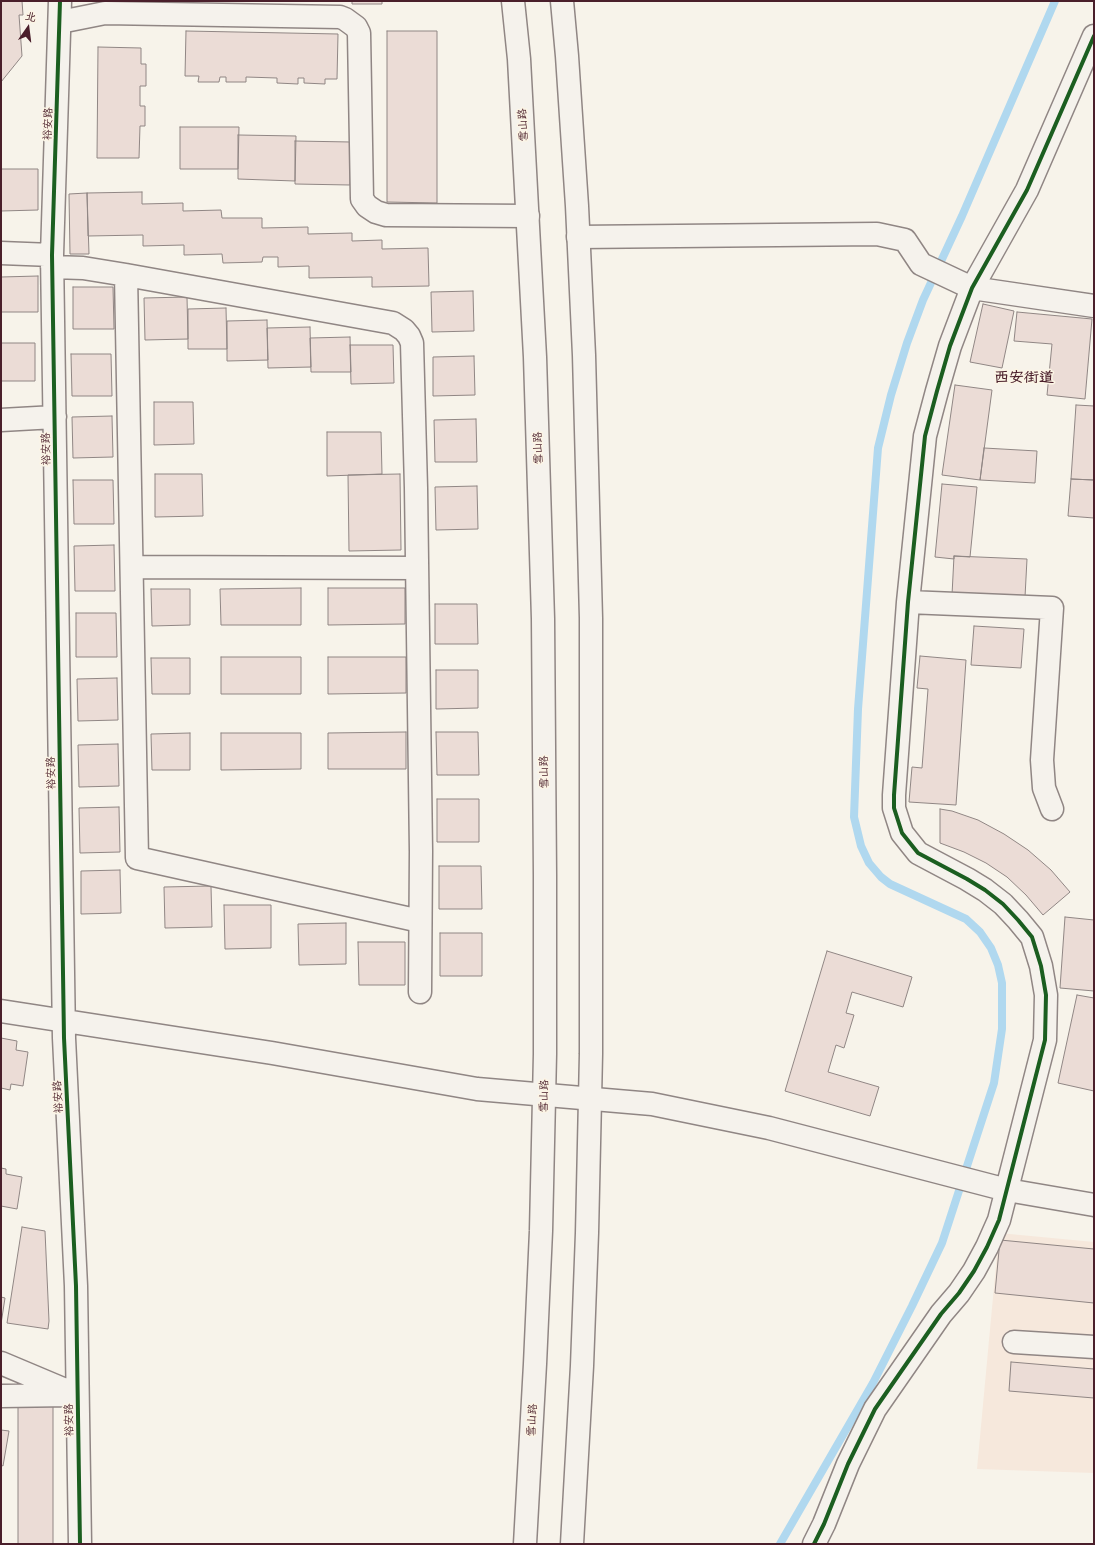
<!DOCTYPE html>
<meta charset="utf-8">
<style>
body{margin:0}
#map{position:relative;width:1095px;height:1545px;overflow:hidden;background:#f7f3ea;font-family:Mali,"LXGW WenKai TC",sans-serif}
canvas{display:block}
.frame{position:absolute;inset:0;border:2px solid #4a1f2b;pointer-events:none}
.north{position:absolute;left:8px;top:8px;width:40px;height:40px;-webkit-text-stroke:3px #fcf5e5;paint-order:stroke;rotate:14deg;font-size:11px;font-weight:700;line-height:16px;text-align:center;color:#4a1f2b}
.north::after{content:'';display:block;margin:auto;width:14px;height:18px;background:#4a1f2b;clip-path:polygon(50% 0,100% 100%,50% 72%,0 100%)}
</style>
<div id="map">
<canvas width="1095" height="1545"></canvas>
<div class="frame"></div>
<div class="north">北</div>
</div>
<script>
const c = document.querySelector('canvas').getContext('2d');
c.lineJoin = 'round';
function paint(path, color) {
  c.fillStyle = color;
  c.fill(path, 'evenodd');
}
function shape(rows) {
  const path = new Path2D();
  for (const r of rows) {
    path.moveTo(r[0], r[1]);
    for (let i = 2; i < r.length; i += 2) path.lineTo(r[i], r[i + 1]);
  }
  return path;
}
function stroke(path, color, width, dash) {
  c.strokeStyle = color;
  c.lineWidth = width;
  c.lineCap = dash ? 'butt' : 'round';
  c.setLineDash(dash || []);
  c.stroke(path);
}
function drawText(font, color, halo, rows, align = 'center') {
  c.font = font + ' Mali,"LXGW WenKai TC",sans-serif';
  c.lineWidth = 3;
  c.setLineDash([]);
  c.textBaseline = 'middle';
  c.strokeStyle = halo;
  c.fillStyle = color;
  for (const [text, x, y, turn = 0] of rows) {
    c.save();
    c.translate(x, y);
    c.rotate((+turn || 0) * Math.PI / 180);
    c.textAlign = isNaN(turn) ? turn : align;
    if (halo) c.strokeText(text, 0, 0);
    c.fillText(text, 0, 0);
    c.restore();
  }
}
const built = shape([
 [999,1233,1094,1242,1094,1473,977,1469]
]);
const stream = shape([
 [780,1544,873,1383,912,1306,942,1243,994,1083,1002,1029,1002,983,998,965,991,948,980,932,966,919,890,884,881,877,869,863,861,846,854,817,858,709,878,448,891,395,907,343,923,300,962,216,1055,1]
]);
const building = shape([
 [1,1,22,1,23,15,19,15,22,56,1,82,1,1],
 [352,1,382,1,382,4,352,4,352,1],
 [186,31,338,34,337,79,325,79,325,84,304,83,304,78,298,78,298,84,277,83,277,78,246,77,246,82,226,82,226,77,220,77,219,82,198,82,199,76,185,76,186,31],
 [387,31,437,31,437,203,387,202,387,31],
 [98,47,141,48,141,64,146,64,146,86,140,86,140,106,145,106,145,126,140,126,139,158,97,158,98,47],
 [180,127,239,127,238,169,180,169,180,127],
 [238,135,296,136,295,181,238,179,238,135],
 [295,141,351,142,350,185,295,184,295,141],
 [1,169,38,169,38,210,1,211,1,169],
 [142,192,142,204,183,203,183,211,221,210,222,218,262,218,262,228,308,227,308,234,352,233,352,241,382,240,382,249,428,248,429,286,372,287,372,277,309,278,309,266,278,267,278,257,263,257,262,262,223,263,222,254,184,255,184,245,143,246,143,235,88,236,87,193,142,192],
 [87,193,89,254,70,254,69,194,87,193],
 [38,276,38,312,1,312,1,277,38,276],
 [73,287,113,287,114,329,73,329,73,287],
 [473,291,474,331,432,332,431,292,473,291],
 [187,297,188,339,145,340,144,298,187,297],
 [983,304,1014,311,1002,368,970,362,983,304],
 [226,308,227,349,188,349,188,309,226,308],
 [1017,312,1092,319,1085,399,1047,395,1052,344,1014,341,1017,312],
 [267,320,268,360,227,361,227,321,267,320],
 [310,327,311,367,268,368,267,328,310,327],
 [350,337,351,372,311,372,310,338,350,337],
 [1,343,35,343,35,381,1,381,1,343],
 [350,345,393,345,394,383,351,384,350,345],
 [71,354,111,354,112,396,72,396,71,354],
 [474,356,475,395,433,396,433,357,474,356],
 [955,385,992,390,980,480,942,475,955,385],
 [154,402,193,402,194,444,154,445,154,402],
 [1076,405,1094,406,1094,480,1071,479,1076,405],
 [112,416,113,457,73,458,72,417,112,416],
 [476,419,477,462,435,462,434,420,476,419],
 [327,432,381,432,382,474,327,476,327,432],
 [984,448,1037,451,1035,483,980,480,984,448],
 [155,474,202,474,203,516,155,517,155,474],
 [400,474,401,550,349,551,348,475,400,474],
 [1071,479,1094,480,1094,518,1068,516,1071,479],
 [73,480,113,480,114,524,74,524,73,480],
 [942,484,977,487,970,557,954,556,954,559,935,557,942,484],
 [477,486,478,529,436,530,435,487,477,486],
 [114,545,115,591,75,591,74,546,114,545],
 [954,556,1027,559,1025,597,952,595,954,556],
 [301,588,301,625,221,625,220,589,301,588],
 [328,588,405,588,405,624,328,625,328,588],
 [151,589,190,589,190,625,152,626,151,589],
 [435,604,477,604,478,644,435,644,435,604],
 [76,613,116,613,117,657,76,657,76,613],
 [974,626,1024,629,1021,668,971,665,974,626],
 [920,656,966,660,956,805,909,802,912,767,922,768,928,689,917,688,920,656],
 [221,657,301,657,301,694,221,694,221,657],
 [328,657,406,657,406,693,328,694,328,657],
 [151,658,190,658,190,694,152,694,151,658],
 [436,670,478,670,478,708,436,709,436,670],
 [117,678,118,720,78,721,77,679,117,678],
 [406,732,406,769,328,769,328,733,406,732],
 [436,732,478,732,479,775,437,775,436,732],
 [190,733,190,770,152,770,151,734,190,733],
 [221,733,301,733,301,769,221,770,221,733],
 [118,744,119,786,79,787,78,745,118,744],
 [437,799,479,799,479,842,437,842,437,799],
 [119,807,120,852,80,853,79,808,119,807],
 [940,809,952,811,978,820,1004,834,1028,850,1051,870,1070,892,1043,915,1026,895,1007,877,986,863,964,852,940,843,940,809],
 [439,866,481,866,482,909,439,909,439,866],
 [120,870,121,913,81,914,81,871,120,870],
 [211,886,212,927,165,928,164,887,211,886],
 [224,905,271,905,271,948,225,949,224,905],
 [1065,917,1094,920,1094,991,1060,988,1065,917],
 [346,923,346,964,299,965,298,924,346,923],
 [440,933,482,933,482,976,440,976,440,933],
 [358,942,405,942,405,985,359,985,358,942],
 [827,951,912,977,903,1007,852,992,846,1013,854,1015,844,1048,836,1045,828,1072,879,1087,870,1116,785,1091,827,951],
 [1077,995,1094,998,1094,1091,1058,1083,1077,995],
 [1,1038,17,1041,16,1050,28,1052,23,1086,11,1084,10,1090,1,1088,1,1038],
 [1,1168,6,1169,6,1174,22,1177,17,1209,1,1206,1,1168],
 [22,1227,45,1231,49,1321,48,1329,7,1323,22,1227],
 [1000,1240,1094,1249,1094,1303,995,1293,1000,1240],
 [1,1297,5,1298,1,1324,1,1297],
 [1011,1362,1094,1369,1094,1398,1009,1391,1011,1362],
 [18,1402,53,1402,53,1544,18,1544,18,1402],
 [1,1430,9,1431,3,1466,1,1465,1,1430]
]);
const minor = shape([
 [60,1,52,255,64,1038,76,1286,80,1544],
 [60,22,105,13,340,17,345,19,356,27,359,33,362,199,367,206,376,212,386,215,528,216],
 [578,237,877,234,905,240,921,264,972,288,1094,306],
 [1,253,52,255],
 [52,267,83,268,126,275,393,323,404,330,409,336,412,343,416,488,421,851,420,992],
 [126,275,137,858,420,921],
 [1,420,55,417],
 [132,567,417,568],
 [908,602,1052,608,1042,760,1044,788,1052,809],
 [1,1011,272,1053,477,1089,652,1104,769,1128,1007,1190,1094,1205],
 [1014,1342,1094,1347],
 [1,1363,77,1395],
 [1,1396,70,1395],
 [814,1544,824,1524,848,1464,875,1409,941,1314,959,1293,974,1271,987,1247,999,1220,1045,1040,1046,995,1041,966,1032,937,1018,920,1003,904,985,890,967,879,918,853,902,833,894,808,894,795,908,602,925,436,937,391,950,346,972,288,1027,190,1094,36]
]);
const major = shape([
 [513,1,519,59,535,357,543,619,545,876,545,1054,541,1231,535,1364,525,1544],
 [562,1,567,56,577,206,584,355,591,618,591,1054,587,1233,582,1366,572,1544]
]);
const cycleway = shape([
 [60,1,52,255,64,1038,76,1286,80,1544],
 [814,1544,824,1524,848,1464,875,1409,941,1314,959,1293,974,1271,987,1247,999,1220,1045,1040,1046,995,1041,966,1032,937,1018,920,1003,904,985,890,967,879,918,853,902,833,894,808,894,795,908,602,925,436,937,391,950,346,972,288,1027,190,1094,36]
]);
const streetNames = [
 ["裕安路",48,124,-88],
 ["雪山路",523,125,-93],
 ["雪山路",538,448,-92],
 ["裕安路",46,449,-91],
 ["雪山路",544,772,-91],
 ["裕安路",51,773,-91],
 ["雪山路",544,1096,-89],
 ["裕安路",58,1097,-93],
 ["裕安路",69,1420,-91],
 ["雪山路",532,1420,-87]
];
const districtNames = [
 ["西安街道",1024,377]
];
paint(built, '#f6e8dc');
stroke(stream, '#b0d8ef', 8);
paint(building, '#ebdcd6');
stroke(building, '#908684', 1);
stroke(minor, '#908684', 25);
stroke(major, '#908684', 25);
stroke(minor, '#f5f2ec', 22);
stroke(major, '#f5f2ec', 22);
stroke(cycleway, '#1b5e20', 4);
drawText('11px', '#4a1f2b', '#fcf5e5', streetNames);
drawText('bold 15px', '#4a1f2b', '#fcf5e5', districtNames);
</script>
